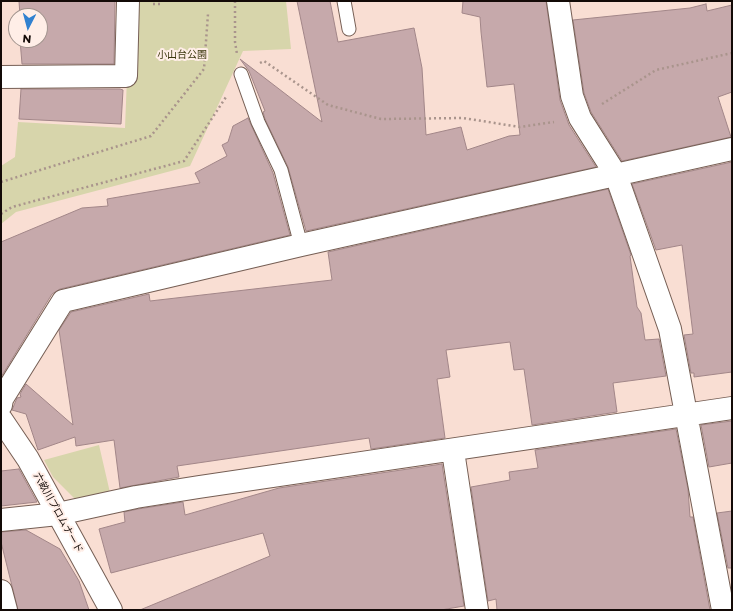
<!DOCTYPE html>
<meta charset="utf-8">
<style>
body{margin:0}
#map{position:relative;width:733px;height:611px;overflow:hidden;background:#f9ded3;font-family:Montserrat,sans-serif}
canvas{display:block}
.frame{position:absolute;inset:0;border:2px solid #130a07;pointer-events:none}
.north{position:absolute;left:8px;top:8px;width:40px;height:40px;box-sizing:border-box;background:#ffeee7;border:1px solid #a1938d;border-radius:50%;rotate:186deg;font-size:11px;font-weight:700;line-height:16px;text-align:center;color:#130a07}
.north::after{content:'';display:block;margin:auto;width:14px;height:18px;background:#3181d0;clip-path:polygon(50% 0,100% 100%,50% 72%,0 100%)}
</style>
<div id="map">
<canvas width="733" height="611"></canvas>
<div class="frame"></div>
<div class="north">N</div>
</div>
<script>
const c = document.querySelector('canvas').getContext('2d');
c.lineJoin = 'round';
function paint(path, color) {
  c.fillStyle = color;
  c.fill(path, 'evenodd');
}
function shape(rows) {
  const path = new Path2D();
  for (const r of rows) {
    path.moveTo(r[0], r[1]);
    for (let i = 2; i < r.length; i += 2) path.lineTo(r[i], r[i + 1]);
  }
  return path;
}
function stroke(path, color, width, dash) {
  c.strokeStyle = color;
  c.lineWidth = width;
  c.lineCap = dash ? 'butt' : 'round';
  c.setLineDash(dash || []);
  c.stroke(path);
}
function drawText(font, color, halo, rows, align = 'center') {
  c.font = font + ' Montserrat,"Noto Sans JP",sans-serif';
  c.lineWidth = 4;
  c.setLineDash([]);
  c.textBaseline = 'middle';
  c.strokeStyle = halo;
  c.fillStyle = color;
  for (const [text, x, y, turn = 0] of rows) {
    c.save();
    c.translate(x, y);
    c.rotate((+turn || 0) * Math.PI / 180);
    c.textAlign = isNaN(turn) ? turn : align;
    if (halo) c.strokeText(text, 0, 0);
    c.fillText(text, 0, 0);
    c.restore();
  }
}
const green = shape([
 [130,1,286,1,291,49,243,51,190,166,16,212,1,224,1,166,15,157,18,122,125,128],
 [99,445,111,497,79,503,53,477,44,460]
]);
const building = shape([
 [19,1,115,1,114,64,22,64,20,40,40,40,40,16,20,16,19,1],
 [297,1,330,1,338,42,414,28,422,68,426,135,461,127,467,150,509,136,520,135,514,84,487,87,481,32,480,17,462,13,463,1,546,1,560,100,569,125,596,167,306,231,288,167,265,119,263,112,265,111,249,71,240,59,322,122,297,1],
 [706,4,707,11,732,5,732,92,718,97,731,137,622,161,591,112,584,93,573,20,690,8,706,4],
 [21,89,120,89,123,90,121,124,19,119,21,89],
 [248,118,273,173,290,235,60,289,52,294,1,377,1,242,82,208,108,206,107,199,200,183,195,173,227,156,222,145,228,142,233,126,248,118],
 [732,162,732,372,694,377,694,373,691,373,684,335,693,334,682,245,656,250,632,184,732,162],
 [608,189,631,255,630,256,637,307,641,313,645,340,659,339,666,376,613,383,617,412,532,425,524,369,514,370,510,342,446,350,450,377,437,379,445,438,371,449,369,438,177,466,179,477,120,488,114,440,76,446,75,437,38,450,26,414,12,410,17,398,21,397,20,394,26,384,73,425,59,330,71,312,149,294,150,301,332,280,328,252,608,189],
 [732,421,732,463,709,467,701,425,732,421],
 [676,429,688,489,690,517,693,517,710,610,497,610,496,599,488,601,471,487,510,480,509,472,538,468,535,450,676,429],
 [442,464,464,606,441,610,140,610,270,556,263,533,111,573,99,529,125,522,124,512,138,509,183,502,185,515,279,488,442,464],
 [19,469,37,502,1,506,1,471,19,469],
 [732,511,732,568,728,568,717,513,732,511],
 [26,530,60,549,79,581,89,610,18,610,1,542,1,532,26,530]
]);
const path = shape([
 [235,1,235,42,237,54],
 [153,4,160,4,160,1],
 [260,63,264,61,328,105,381,119,463,118,520,127,554,122],
 [602,104,656,70,732,53],
 [1,182,151,136,204,69,208,14],
 [1,214,12,207,184,161,226,97]
]);
const lane = shape([
 [344,1,349,29],
 [241,74,258,122,281,170,301,245]
]);
const street = shape([
 [558,1,572,96,580,118,616,175,670,329,723,610],
 [1,77,126,76,128,1],
 [1,405,2,399,63,301,301,245,732,149],
 [1,419,28,459,111,610],
 [453,451,477,610],
 [1,520,58,514,136,497,199,487,732,408],
 [1,591,6,610]
]);
const parkNames = [
 ["小山台公園",182,55]
];
const streetNames = [
 ["六畝川プロムナード",58,513,61]
];
paint(green, '#d7d5ab');
paint(building, '#c6a9ab');
stroke(building, '#a28688', 1);
stroke(lane, '#755e54', 15);
stroke(street, '#755e54', 24);
stroke(path, '#a9948c', 2.5, [2, 3]);
stroke(lane, '#fff', 13);
stroke(street, '#fff', 22);
drawText('10px', '#3a360c', '#ffeee7', parkNames);
drawText('10px', '#130a07', '#ffeee7', streetNames);
</script>
